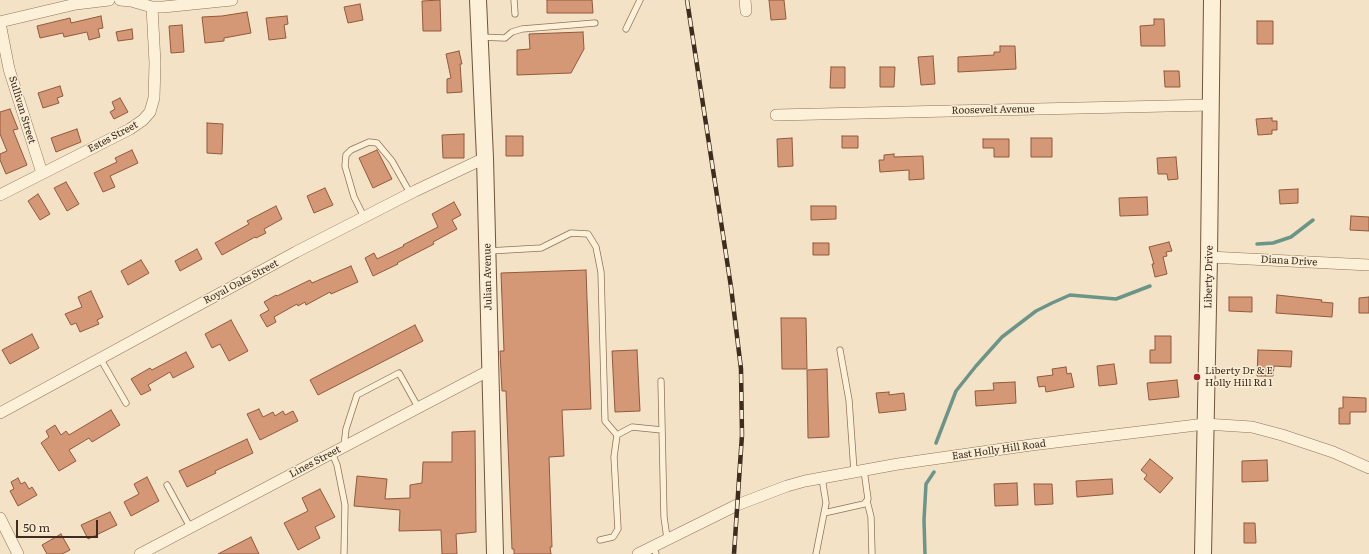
<!DOCTYPE html>
<style>
body{margin:0}
#map{position:relative;width:1369px;height:554px;overflow:hidden;background:#f3e2c5;font-family:Literata,serif}
canvas{display:block}
.scale{position:absolute;left:16px;top:520px;width:82px;height:18px;box-sizing:border-box;border:2px solid #3e2c1e;border-top:0;padding-left:5px;font-size:12px;line-height:14px;white-space:nowrap;color:#3e2c1e;-webkit-text-stroke:3px #f9edd5;paint-order:stroke}
</style>
<div id="map">
<canvas width="1369" height="554"></canvas>
<div class="scale">50 m</div>
</div>
<script>
const g = document.querySelector('canvas').getContext('2d');
g.lineJoin = 'round';
function shape(rows) {
  const path = new Path2D();
  for (const r of rows) {
    path.moveTo(r[0], r[1]);
    for (let i = 2; i < r.length; i += 2) path.lineTo(r[i], r[i + 1]);
  }
  return path;
}
function trace(path, color, width, dash) {
  g.strokeStyle = color;
  g.lineWidth = width;
  g.lineCap = dash ? 'butt' : 'round';
  g.setLineDash(dash || []);
  g.stroke(path);
}
function paint(path, color) {
  g.fillStyle = color;
  g.fill(path, 'evenodd');
}
function write(font, color, halo, rows, align = 'center') {
  g.font = font + ' Literata,serif';
  g.lineWidth = 3;
  g.setLineDash([]);
  g.textBaseline = 'middle';
  g.strokeStyle = halo;
  g.fillStyle = color;
  for (const [text, x, y, turn = 0] of rows) {
    g.save();
    g.translate(x, y);
    g.rotate((+turn || 0) * Math.PI / 180);
    g.textAlign = isNaN(turn) ? turn : align;
    if (halo) g.strokeText(text, 0, 0);
    g.fillText(text, 0, 0);
    g.restore();
  }
}
const stream = shape([
 [1257,244,1273,243,1291,237,1313,220],
 [936,443,956,391,976,366,1002,337,1036,311,1052,303,1070,295,1116,299,1150,286],
 [925,554,924,520,926,484,934,472]
]);
const building = shape([
 [440,0,441,31,423,31,422,1,440,0],
 [547,0,592,0,593,13,547,13,547,0],
 [769,0,784,0,786,19,771,20,769,0],
 [360,4,363,20,348,23,344,7,360,4],
 [247,12,251,33,224,38,224,41,205,43,202,17,222,16,247,12],
 [101,16,103,28,98,29,100,37,89,40,87,32,64,37,63,33,40,38,37,26,70,18,71,23,101,16],
 [287,16,288,24,284,25,286,38,269,40,266,18,287,16],
 [1154,19,1164,19,1165,46,1141,46,1140,26,1154,25,1154,19],
 [1257,21,1273,21,1273,44,1257,44,1257,21],
 [182,25,184,52,171,53,169,26,182,25],
 [132,29,133,39,118,41,116,32,132,29],
 [583,32,584,49,571,73,517,75,517,50,530,49,529,34,583,32],
 [1000,46,1015,46,1016,69,958,72,958,57,994,55,994,52,1000,52,1000,46],
 [459,51,462,64,460,64,462,92,447,93,447,79,451,78,446,54,459,51],
 [933,56,935,84,921,85,918,57,933,56],
 [831,67,845,67,845,88,830,88,831,67],
 [880,67,895,67,894,87,880,87,880,67],
 [1164,71,1179,71,1180,87,1165,87,1164,71],
 [60,86,63,96,57,98,59,103,43,108,38,93,60,86],
 [120,98,128,112,114,119,110,112,115,109,112,102,120,98],
 [10,109,18,129,13,130,27,165,6,174,0,160,0,154,7,151,0,134,0,112,10,109],
 [1272,118,1272,121,1277,121,1277,130,1272,130,1272,134,1258,135,1256,119,1272,118],
 [207,123,223,124,222,154,207,153,207,123],
 [77,129,81,142,56,152,51,138,77,129],
 [464,134,464,158,443,158,442,135,464,134],
 [506,136,523,136,523,156,506,156,506,136],
 [842,136,858,136,858,148,842,148,842,136],
 [792,138,793,166,778,167,777,139,792,138],
 [1031,138,1052,138,1052,157,1031,157,1031,138],
 [983,139,1009,139,1009,157,994,157,994,148,983,148,983,139],
 [132,150,138,163,110,176,115,187,103,192,94,173,117,162,115,158,132,150],
 [377,150,392,179,373,188,359,158,377,150],
 [894,154,894,157,923,156,924,179,909,180,909,170,880,172,879,160,884,160,884,155,894,154],
 [1176,157,1178,179,1168,180,1167,174,1158,174,1157,158,1176,157],
 [66,182,79,204,67,211,54,188,66,182],
 [325,188,333,205,314,213,307,196,325,188],
 [1298,189,1298,203,1280,204,1279,190,1298,189],
 [38,194,50,214,40,220,28,201,38,194],
 [1147,197,1148,215,1120,216,1119,198,1147,197],
 [454,202,461,215,452,220,457,229,433,242,434,244,397,263,398,264,373,276,365,258,374,253,377,259,404,246,403,245,438,227,432,214,454,202],
 [276,206,282,219,264,229,266,233,256,238,255,237,222,255,215,243,249,224,247,221,276,206],
 [811,206,836,206,836,219,811,220,811,206],
 [1351,216,1369,217,1369,231,1350,230,1351,216],
 [1169,242,1172,251,1166,252,1167,256,1163,257,1167,274,1155,277,1152,264,1154,264,1149,247,1169,242],
 [813,243,829,243,829,255,813,255,813,243],
 [197,249,202,259,180,271,175,261,197,249],
 [141,260,149,273,128,285,121,271,141,260],
 [351,266,358,282,331,294,330,292,306,305,305,302,298,306,297,304,274,317,276,322,267,327,260,315,269,310,264,302,276,295,277,296,310,280,312,283,351,266],
 [586,270,591,409,562,410,564,456,549,457,552,547,550,547,551,554,514,554,514,549,512,549,506,391,502,391,500,351,504,351,501,273,586,270],
 [91,291,103,317,97,320,99,324,80,332,76,323,71,325,65,314,82,307,78,297,91,291],
 [1277,295,1322,300,1321,302,1333,303,1332,317,1276,313,1277,295],
 [1229,297,1252,297,1252,312,1229,311,1229,297],
 [1369,297,1369,313,1359,313,1359,298,1369,297],
 [781,318,806,318,807,369,782,369,781,318],
 [231,320,248,351,229,361,220,344,212,348,205,334,231,320],
 [415,325,423,341,318,395,310,380,415,325],
 [32,334,39,348,10,364,2,350,32,334],
 [1155,336,1171,336,1171,363,1150,363,1150,350,1155,350,1155,336],
 [637,350,640,411,615,412,612,351,637,350],
 [1258,350,1292,351,1291,367,1274,366,1273,376,1257,376,1258,350],
 [186,352,194,367,173,378,170,372,148,385,151,390,141,395,131,379,150,368,152,370,186,352],
 [1114,364,1117,384,1099,386,1097,366,1114,364],
 [1066,367,1067,374,1071,373,1074,387,1046,392,1045,386,1039,387,1037,377,1053,375,1052,369,1066,367],
 [827,369,829,437,808,438,807,370,827,369],
 [1177,380,1179,397,1149,400,1147,383,1177,380],
 [1015,382,1016,403,976,406,975,391,994,390,993,383,1015,382],
 [889,392,889,395,904,393,906,410,879,413,876,393,889,392],
 [1343,397,1366,398,1366,412,1350,412,1350,424,1339,424,1339,408,1343,408,1343,397],
 [259,409,263,417,273,412,275,416,283,411,285,415,293,411,298,421,260,440,247,414,259,409],
 [111,410,120,425,92,442,89,438,69,450,76,461,59,471,41,443,49,437,46,431,55,425,61,435,66,431,69,435,111,410],
 [475,431,476,532,456,534,457,554,442,554,441,530,399,531,400,510,354,506,357,476,387,479,385,499,410,498,410,485,422,483,423,462,452,462,452,432,475,431],
 [247,439,253,453,215,471,216,473,187,487,179,471,247,439],
 [1150,459,1173,478,1160,493,1144,479,1147,475,1141,470,1150,459],
 [1267,460,1268,481,1242,482,1242,461,1267,460],
 [147,477,159,501,131,516,124,502,139,494,134,484,147,477],
 [18,478,21,484,25,482,29,489,32,487,37,495,18,506,10,491,14,489,11,482,18,478],
 [1112,479,1113,494,1077,497,1076,481,1112,479],
 [1017,483,1018,505,995,506,994,484,1017,483],
 [1034,484,1052,484,1053,504,1035,505,1034,484],
 [320,489,335,517,315,527,320,538,298,550,284,523,308,511,302,498,320,489],
 [110,512,117,525,88,539,81,525,110,512],
 [1244,523,1255,523,1256,543,1244,543,1244,523],
 [61,534,70,550,62,554,47,554,42,545,61,534],
 [251,537,259,554,218,554,251,537]
]);
const lane = shape([
 [514,0,515,14],
 [626,29,640,0],
 [480,37,505,38,512,32,522,29,595,23],
 [364,217,354,197,345,166,346,155,351,150,369,142,377,143,392,161,410,193],
 [489,251,541,248,571,233,588,234,596,247,601,272,605,421,617,435],
 [840,350,849,400,854,471],
 [100,358,126,403],
 [661,381,664,517,667,538],
 [344,446,346,429,357,395,399,373,418,407],
 [332,453,337,465,345,505,344,554],
 [167,485,190,527],
 [867,501,871,517,872,554],
 [824,513,864,504,868,499,864,470],
 [600,540,613,537,618,529,614,457,617,435,632,427,662,430],
 [653,546,656,554],
 [816,554,826,503,822,478]
]);
const street = shape([
 [120,0,131,1,152,7,163,7,232,0],
 [745,0,746,11],
 [0,22,76,4,109,0],
 [0,23,9,69,42,173],
 [776,115,1211,105],
 [0,195,130,129,143,120,150,112,154,98,155,63,152,7],
 [1209,257,1369,265],
 [0,413,296,252,415,191,485,158],
 [0,518,18,554],
 [140,554,490,370],
 [638,554,737,505,787,486,805,481,898,464,1031,445,1205,424,1252,427,1282,435,1333,452,1369,468]
]);
const secondary = shape([
 [478,0,485,158,495,554],
 [1203,554,1209,257,1212,0]
]);
const rail = shape([
 [687,0,731,287,741,369,742,435,734,554]
]);
const markers = [
 [1197,377,4,"#a5222a"]
];
const streetNames = [
 ["Sullivan Street",22,110,73],
 ["Roosevelt Avenue",993,110,-1],
 ["Estes Street",113,137,-28],
 ["Diana Drive",1289,261,3],
 ["Julian Avenue",488,277,-91],
 ["Liberty Drive",1209,277,-89],
 ["Royal Oaks Street",241,282,-28],
 ["East Holly Hill Road",999,450,-8],
 ["Lines Street",315,462,-28]
];
const poiNames = [
 ["Liberty Dr & E",1205,371],
 ["Holly Hill Rd 1",1205,383]
];
trace(stream, '#6c9589', 3.5);
paint(building, '#d49877');
trace(building, '#91593c', 1);
trace(lane, '#907358', 7);
trace(street, '#907358', 12);
trace(secondary, '#72543b', 18);
trace(lane, '#fcf0d9', 5.5);
trace(street, '#fcf0d9', 11);
trace(secondary, '#fcf0d9', 16);
trace(rail, '#3e2c1e', 4.5);
trace(rail, '#f9edd5', 3, [9]);
for (const [x, y, r, color] of markers) {
  const dot = new Path2D();
  dot.arc(x, y, r, 0, 2 * Math.PI);
  g.fillStyle = color;
  g.fill(dot);
  trace(dot, '#f9edd5', 1.5);
}
write('10px', '#3e2c1e', '#f9edd5', streetNames);
write('10px', '#3e2c1e', '#f9edd5', poiNames, 'left');
</script>
